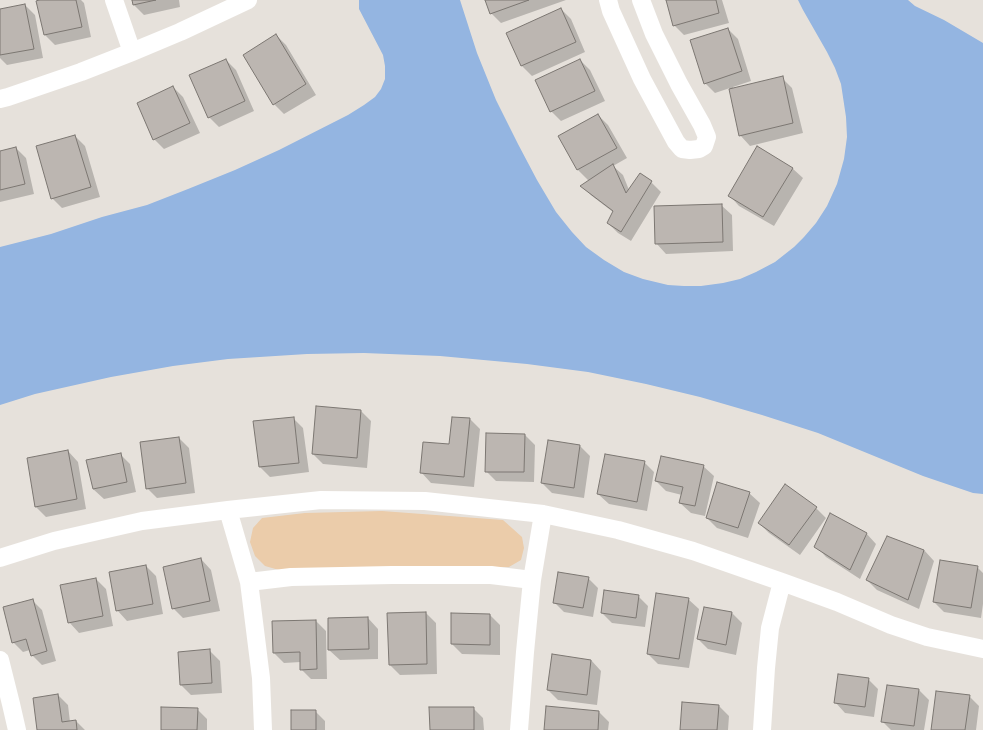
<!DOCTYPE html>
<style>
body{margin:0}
canvas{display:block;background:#e6e1db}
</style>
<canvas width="983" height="730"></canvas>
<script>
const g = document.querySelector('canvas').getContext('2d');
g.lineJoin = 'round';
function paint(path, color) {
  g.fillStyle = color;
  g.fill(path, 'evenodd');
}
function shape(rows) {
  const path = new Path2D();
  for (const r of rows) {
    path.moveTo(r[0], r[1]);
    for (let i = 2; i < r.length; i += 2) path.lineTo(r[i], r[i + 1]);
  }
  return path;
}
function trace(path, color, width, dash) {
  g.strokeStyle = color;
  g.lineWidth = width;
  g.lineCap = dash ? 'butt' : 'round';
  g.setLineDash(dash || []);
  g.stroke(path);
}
const green = shape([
 [382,511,503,520,522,537,524,548,521,560,509,567,279,570,265,566,255,556,250,542,253,528,262,518,305,513]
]);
const water = shape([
 [359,0,460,0,477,53,496,100,518,144,537,180,556,212,572,232,586,247,604,260,624,272,643,279,668,285,684,286,701,286,723,283,740,279,756,272,775,262,794,247,804,237,816,223,827,206,837,184,844,159,847,137,846,117,841,84,835,68,827,52,803,10,798,0,908,0,915,6,944,20,983,43,983,494,973,493,923,476,818,433,762,415,700,397,646,384,588,372,527,364,440,356,364,353,307,354,228,359,173,366,111,377,35,394,0,405,0,247,51,234,102,217,147,205,188,189,235,170,279,150,348,115,364,105,375,97,381,89,385,79,385,66,383,55,359,9]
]);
const shadow = shape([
 [44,0,81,0,84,3,91,37,55,45,45,35],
 [133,0,179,0,180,7,144,15,134,5],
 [486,0,566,0,501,23,491,13],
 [667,0,722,0,729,23,684,35,674,25],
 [25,5,35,15,43,58,7,65,0,58,0,10],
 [561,9,571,19,585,52,532,76,522,66,507,33],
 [728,29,738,39,751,81,733,87,733,89,782,78,792,88,803,133,750,146,740,135,730,88,715,93,705,83],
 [276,35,286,45,316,95,284,114,274,104],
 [226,60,236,70,254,111,219,127,209,117],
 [580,60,590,70,605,101,561,121,551,111],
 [173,87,183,97,200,133,164,149,154,139],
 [598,115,608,125,627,158,613,166,623,175,629,190,651,182,661,192,631,241,618,233,608,223,613,212,592,196,582,186,589,181,578,170,559,136],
 [75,136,85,146,100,197,62,208,52,198],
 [16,148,26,158,34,194,0,202,0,152],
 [792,168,803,178,774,226,739,206,729,195],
 [721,205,732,215,733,251,666,254,656,243],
 [361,411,371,421,367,468,323,464,313,454],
 [293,418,303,428,309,472,270,477,260,467,254,422],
 [470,419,480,429,474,487,431,483,421,472,450,445],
 [487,434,525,435,535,445,534,482,496,481,486,471],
 [179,438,189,448,195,493,157,498,147,488,141,443],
 [580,446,590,456,584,498,552,493,542,483],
 [68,451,78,462,86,509,46,517,36,507],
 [120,454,130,464,136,492,104,499,93,489],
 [644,462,654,472,647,511,609,504,598,494],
 [703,466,714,476,705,516,691,513,680,503,682,495,666,491,656,481],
 [749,493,760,503,748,538,717,528,707,518],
 [816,508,826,518,800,555,769,533,759,523],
 [866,533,876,544,860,579,826,557,816,546],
 [924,550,934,561,919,609,877,590,867,580],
 [201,559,211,570,220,611,183,618,173,608],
 [146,566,156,576,163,614,127,621,117,610],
 [977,567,983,573,983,604,981,618,944,612,934,602],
 [588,578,598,588,593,617,564,612,554,602],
 [96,579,106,589,113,626,79,633,69,622],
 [638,596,648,606,645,627,612,623,602,613],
 [688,599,699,609,689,668,658,664,648,654],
 [32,600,42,610,56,661,42,665,32,655,30,650,23,652,13,642],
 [704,608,732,613,742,623,736,655,708,649,698,639],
 [426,613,436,623,437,674,400,675,390,665],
 [490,615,500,625,500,655,462,654,452,644],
 [368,618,378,629,378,659,340,660,329,650],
 [316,621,326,631,327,679,311,679,301,669,301,662,284,663,274,653],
 [210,651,220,661,222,693,191,695,181,685],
 [552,655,591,660,601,671,597,705,558,700,548,690],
 [868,679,878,689,874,717,845,713,835,702],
 [919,690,929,700,924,730,891,730,882,721],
 [58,695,68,705,70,722,76,721,85,730,38,730],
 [969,696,979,706,976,730,932,730],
 [719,706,729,716,728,730,681,730],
 [473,708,483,718,484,730,431,730],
 [197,709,207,719,207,730,162,730],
 [315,711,325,721,325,730,292,730],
 [599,712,609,722,608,730,545,730]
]);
const building = shape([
 [39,0,76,0,82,27,44,35,36,1,39,0],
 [132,0,156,0,133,5,132,0],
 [485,0,529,0,490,14,485,0],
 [666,0,716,0,719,13,673,26,666,0],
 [25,4,34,49,0,55,0,9,25,4],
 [561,8,576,42,521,66,506,33,561,8],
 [728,28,742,71,704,84,690,40,728,28],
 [276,34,306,84,273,105,243,55,276,34],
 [226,59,245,101,208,118,189,75,226,59],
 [580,59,595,91,550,112,535,80,580,59],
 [783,76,793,123,739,136,729,89,783,76],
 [173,86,190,123,153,140,137,103,173,86],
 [598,114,617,148,577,170,558,136,598,114],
 [75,135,91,187,51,199,36,146,75,135],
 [757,146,793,168,763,217,728,196,757,146],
 [16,147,25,184,0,190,0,151,16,147],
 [613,164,626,193,640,173,652,181,621,232,607,223,613,211,580,186,613,164],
 [722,204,723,242,655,244,654,206,722,204],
 [316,406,361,410,357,458,312,454,316,406],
 [294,417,299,463,259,467,253,421,294,417],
 [452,417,470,418,464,477,420,473,423,442,449,444,452,417],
 [486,433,525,434,524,472,485,472,486,433],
 [179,437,186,483,146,489,140,442,179,437],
 [548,440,580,445,574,488,541,483,548,440],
 [68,450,77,499,35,507,27,458,68,450],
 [121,453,127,482,93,489,86,460,121,453],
 [605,454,645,461,637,502,597,494,605,454],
 [661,456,704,465,695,506,679,503,683,487,655,481,661,456],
 [717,482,750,492,738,528,706,518,717,482],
 [785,484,817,507,789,545,758,523,785,484],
 [830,513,867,533,850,570,814,547,830,513],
 [887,536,924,550,908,600,866,580,887,536],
 [201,558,210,601,172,609,163,567,201,558],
 [940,560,978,566,971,608,933,602,940,560],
 [146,565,153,604,116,611,109,572,146,565],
 [558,572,589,577,583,608,553,603,558,572],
 [96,578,103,616,68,623,60,585,96,578],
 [604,590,639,595,636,618,601,613,604,590],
 [656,593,689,598,679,659,647,654,656,593],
 [33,599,47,651,31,656,26,639,12,643,3,607,33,599],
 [704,607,732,612,726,645,697,639,704,607],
 [426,612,427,664,389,665,387,613,426,612],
 [451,613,490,614,490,645,451,644,451,613],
 [368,617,369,649,328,650,328,618,368,617],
 [316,620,317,669,300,670,300,652,273,653,272,621,316,620],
 [210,649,212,683,180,685,178,652,210,649],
 [552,654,591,660,587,695,547,690,552,654],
 [838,674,869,678,865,707,834,703,838,674],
 [887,685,919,689,914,726,881,722,887,685],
 [936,691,970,695,965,730,931,730,936,691],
 [58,694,62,722,76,720,77,730,37,730,33,698,58,694],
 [682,702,719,705,717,730,680,730,682,702],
 [546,706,599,711,598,730,544,730,546,706],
 [161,707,198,708,197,730,161,730,161,707],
 [429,707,474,707,474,730,430,730,429,707],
 [291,710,316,710,316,730,291,730,291,710]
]);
const street = shape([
 [114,0,132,52],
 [608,0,611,11,642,79,676,142,682,149,690,150,699,149,704,146,707,137,702,125,679,84,654,34,641,0],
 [0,99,8,97,81,72,132,52,180,32,248,0],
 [228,510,249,582,261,678,263,730],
 [0,558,54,541,142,521,228,510,321,500,425,501,543,514,618,530,693,551,782,582,837,602,891,625,927,637,983,649],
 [249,582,291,577,392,575,491,575,532,580],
 [0,660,11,704,17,730],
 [519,730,525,652,532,580,543,514],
 [762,730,766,668,770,628,782,582]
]);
paint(green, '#ebccaa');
paint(water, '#94b5e1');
paint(shadow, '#0003');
paint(building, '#bcb6b1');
trace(building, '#7c7772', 1);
trace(street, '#fff', 18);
</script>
